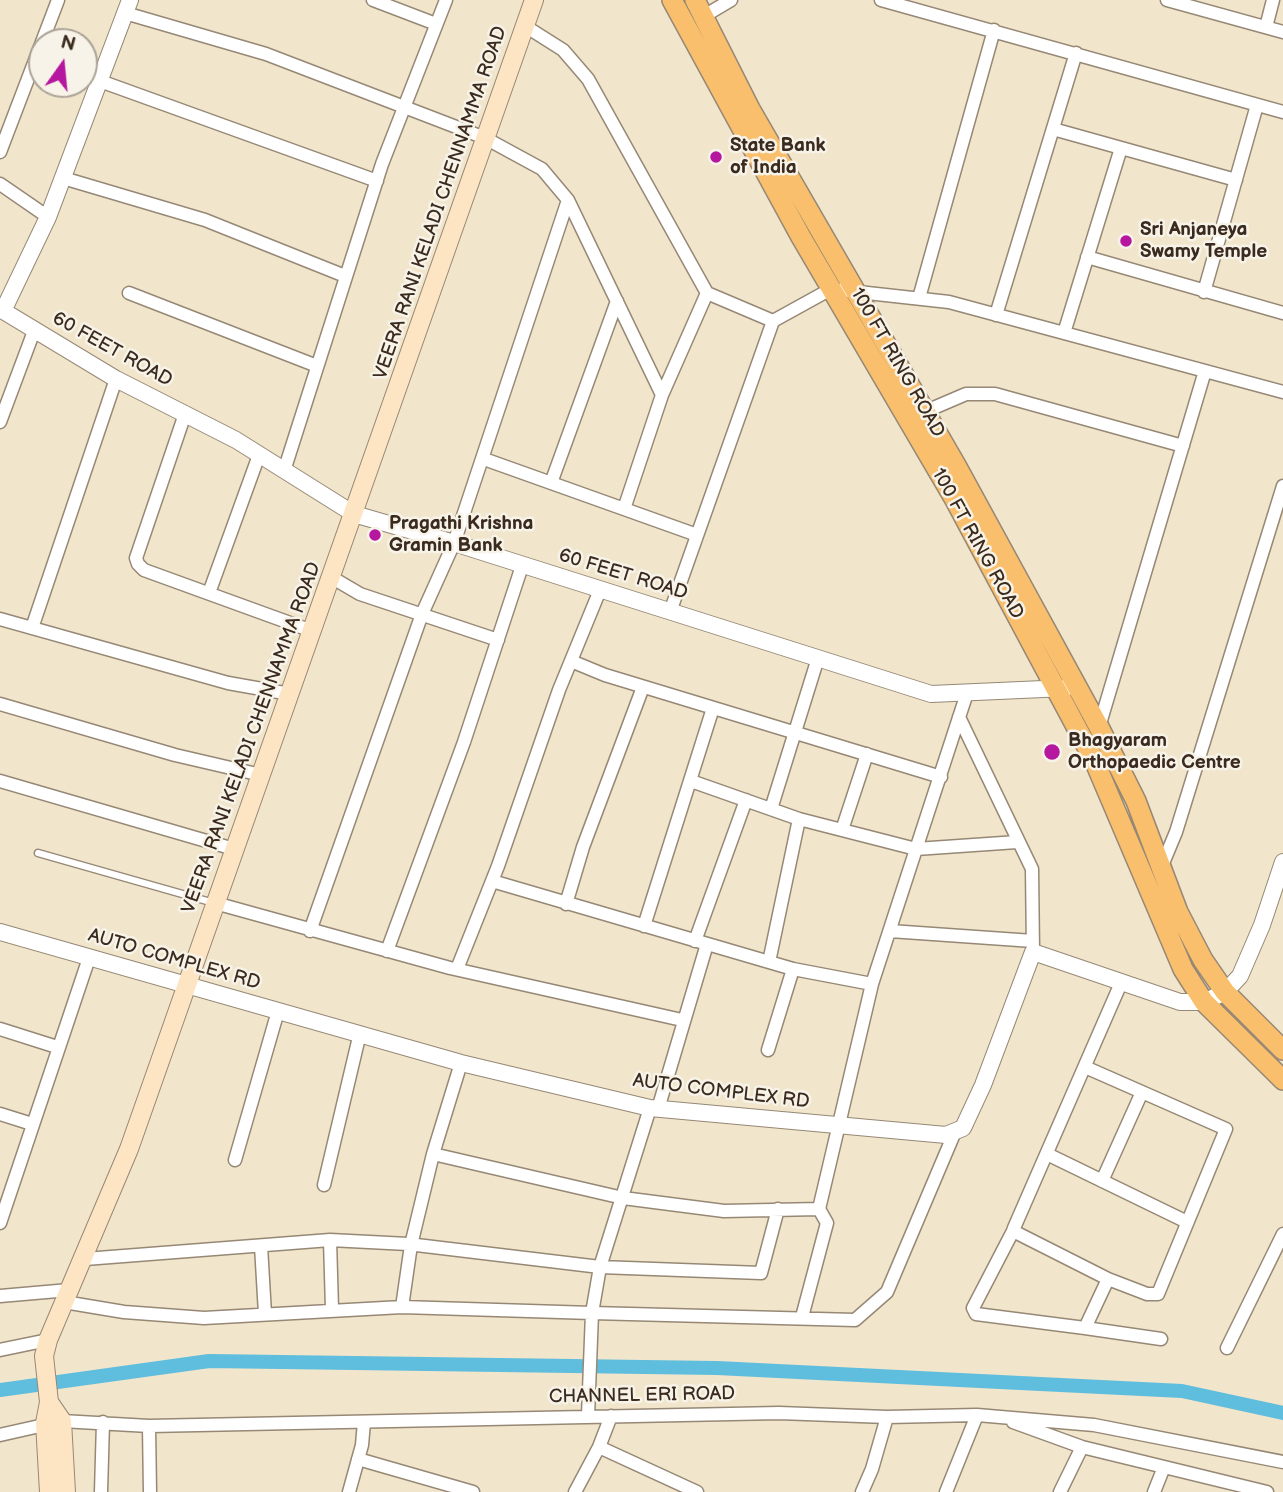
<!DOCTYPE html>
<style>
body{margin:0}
#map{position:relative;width:1283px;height:1492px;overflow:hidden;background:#f1e5cc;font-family:"Balsamiq Sans",sans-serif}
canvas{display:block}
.north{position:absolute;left:28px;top:28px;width:70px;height:70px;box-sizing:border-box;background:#f7f3e8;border:2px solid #aca397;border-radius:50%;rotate:15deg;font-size:19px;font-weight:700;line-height:28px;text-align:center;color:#3b2a1e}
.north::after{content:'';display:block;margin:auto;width:24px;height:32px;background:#b5179e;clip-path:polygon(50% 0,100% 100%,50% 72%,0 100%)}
</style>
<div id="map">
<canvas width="1283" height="1492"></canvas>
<div class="north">N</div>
</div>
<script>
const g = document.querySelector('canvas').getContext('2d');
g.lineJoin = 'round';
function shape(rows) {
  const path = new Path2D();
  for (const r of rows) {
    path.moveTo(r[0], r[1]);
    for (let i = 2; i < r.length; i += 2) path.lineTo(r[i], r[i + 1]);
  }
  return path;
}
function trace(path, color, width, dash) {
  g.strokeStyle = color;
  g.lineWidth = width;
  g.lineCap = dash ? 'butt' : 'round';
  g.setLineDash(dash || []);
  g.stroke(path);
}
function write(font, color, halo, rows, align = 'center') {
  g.font = font + ' "Balsamiq Sans",sans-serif';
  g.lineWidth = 5;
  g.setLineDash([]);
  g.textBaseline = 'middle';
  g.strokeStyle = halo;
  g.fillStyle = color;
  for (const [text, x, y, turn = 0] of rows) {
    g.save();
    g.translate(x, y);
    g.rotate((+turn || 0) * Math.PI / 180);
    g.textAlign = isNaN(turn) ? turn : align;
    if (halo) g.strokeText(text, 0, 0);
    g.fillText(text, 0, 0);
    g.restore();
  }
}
const canal = shape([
 [0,1390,209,1361,717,1368,1182,1391,1283,1413]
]);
const service = shape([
 [38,853,214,903]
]);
const minor = shape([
 [373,0,436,24],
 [881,0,1283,112],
 [1167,0,1283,32],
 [125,13,266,54,485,138,542,169,568,200,662,395],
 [704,16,731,0],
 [525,26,563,50,588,79,707,293,773,321],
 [1266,27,1273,0],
 [100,81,377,181],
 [1053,129,1236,180],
 [0,152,58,0],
 [63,178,205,220,345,276],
 [0,184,48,217],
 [1087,257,1283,313],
 [1204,292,1257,105],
 [129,293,317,366],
 [919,298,994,30],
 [996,315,1076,53],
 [1064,333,1121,148],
 [924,412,966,394,995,394,1183,446],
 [185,414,136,558,138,564,144,570,312,631],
 [0,422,34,331],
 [484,459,697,535],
 [284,471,382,164,446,0],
 [551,483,617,301],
 [624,509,662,395,707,293],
 [331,577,360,594,498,640],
 [209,593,259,455],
 [670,612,773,321,831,289,949,302,1283,392],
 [0,619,228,683,290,694],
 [32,628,116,379],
 [571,661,605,675,941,777],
 [0,704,175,755,261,775],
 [959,717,1032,869,1033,952],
 [1099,727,1205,371],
 [0,781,234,849],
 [691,781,799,819,916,849,1017,842],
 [771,809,818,658],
 [842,830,867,754],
 [1161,868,1176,832,1283,486],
 [492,881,793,969,872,984],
 [215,903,450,968,682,1020],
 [566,904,583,847,643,687],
 [644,926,713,708],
 [310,931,422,614,454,543,568,200],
 [890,931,1033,941],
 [695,941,746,800],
 [387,951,464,742,522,566],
 [769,962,799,819],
 [457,969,498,866,559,690,600,590],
 [0,1029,57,1047],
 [768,1050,793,969],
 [1085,1067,1226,1129,1158,1294,1147,1294,1108,1279],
 [650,1108,600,1267,592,1313,855,1320,887,1292,954,1134],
 [658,1109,707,944],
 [0,1114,32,1124],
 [433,1154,623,1198,724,1211,819,1209,827,1223,802,1317],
 [1047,1154,1187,1222],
 [235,1160,278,1011],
 [1102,1181,1142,1092],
 [324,1185,360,1033],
 [819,1209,872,984,967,693],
 [0,1223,89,958],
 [1013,1231,1108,1279,1085,1328,976,1314,973,1308,1013,1231,1014,1228,1121,983],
 [330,1240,332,1309],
 [261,1246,265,1314],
 [85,1259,330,1240,408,1244,600,1267,761,1273,778,1209],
 [0,1296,69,1290],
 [64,1302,124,1312,204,1318,402,1307,592,1313,588,1416],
 [402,1307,411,1245,433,1154,461,1063],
 [1085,1328,1161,1339],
 [1227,1348,1283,1234],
 [0,1350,48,1340],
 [1013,1422,1082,1447],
 [149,1426,150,1492],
 [0,1435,62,1421,149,1426,779,1413,887,1417,977,1415,1094,1425,1283,1462],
 [599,1447,697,1492],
 [358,1459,473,1492],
 [101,1492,103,1422],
 [349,1492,362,1445,364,1422],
 [575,1492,599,1447,611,1416],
 [862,1492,872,1469,887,1417],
 [946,1492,977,1415],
 [1060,1492,1082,1447,1267,1492],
 [1154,1492,1164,1467]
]);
const tertiary = shape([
 [0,309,116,379,236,440,354,514,454,543,931,694,1066,688],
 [3,311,48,217,130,0],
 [0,932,461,1063,650,1108,946,1135,963,1128,983,1085,1033,952,1180,1002,1204,1002,1225,992,1240,976,1262,925,1283,862]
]);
const secondary = shape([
 [49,1402,62,1421,66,1492],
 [49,1492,45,1423,49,1402,44,1356,48,1340,129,1149,534,0]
]);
const primary = shape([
 [672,0,801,237,955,500,1094,760,1183,969,1204,1002,1283,1080],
 [695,0,750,109,957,467,1099,727,1136,801,1178,912,1203,960,1225,992,1283,1050]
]);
const markers = [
 [716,157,7,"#b5179e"],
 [1126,241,7,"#b5179e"],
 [375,535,7,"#b5179e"],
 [1052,752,9,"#b5179e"]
];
const poiNames = [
 ["State Bank",730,146],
 ["of India",730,168],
 ["Sri Anjaneya",1140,230],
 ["Swamy Temple",1140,252],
 ["Pragathi Krishna",389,524],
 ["Gramin Bank",389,546],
 ["Bhagyaram",1068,741],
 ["Orthopaedic Centre",1068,763]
];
const streetNames = [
 ["VEERA RANI KELADI CHENNAMMA ROAD",441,203,-71],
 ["60 FEET ROAD",112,350,29],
 ["100 FT RING ROAD",897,363,60],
 ["100 FT RING ROAD",977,544,61],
 ["60 FEET ROAD",623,575,17],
 ["VEERA RANI KELADI CHENNAMMA ROAD",252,738,-70],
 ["AUTO COMPLEX RD",174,960,16],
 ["AUTO COMPLEX RD",721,1092,7],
 ["CHANNEL ERI ROAD",642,1396,-1]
];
trace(canal, '#5fbddd', 14);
trace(service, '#968875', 9);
trace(minor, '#968875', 15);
trace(tertiary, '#968875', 18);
trace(secondary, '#968875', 20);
trace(primary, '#968875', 22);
trace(service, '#fff', 6);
trace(minor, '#fff', 12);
trace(tertiary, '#fff', 16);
trace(secondary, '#fde5c4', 18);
trace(primary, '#f9bf6c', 19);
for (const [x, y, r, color] of markers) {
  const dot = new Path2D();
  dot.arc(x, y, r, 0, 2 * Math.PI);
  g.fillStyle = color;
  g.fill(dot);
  trace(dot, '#f7f3e8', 2.5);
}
write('bold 19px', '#3b2a1e', '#f7f3e8', poiNames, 'left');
write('19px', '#3b2a1e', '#f7f3e8', streetNames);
</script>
